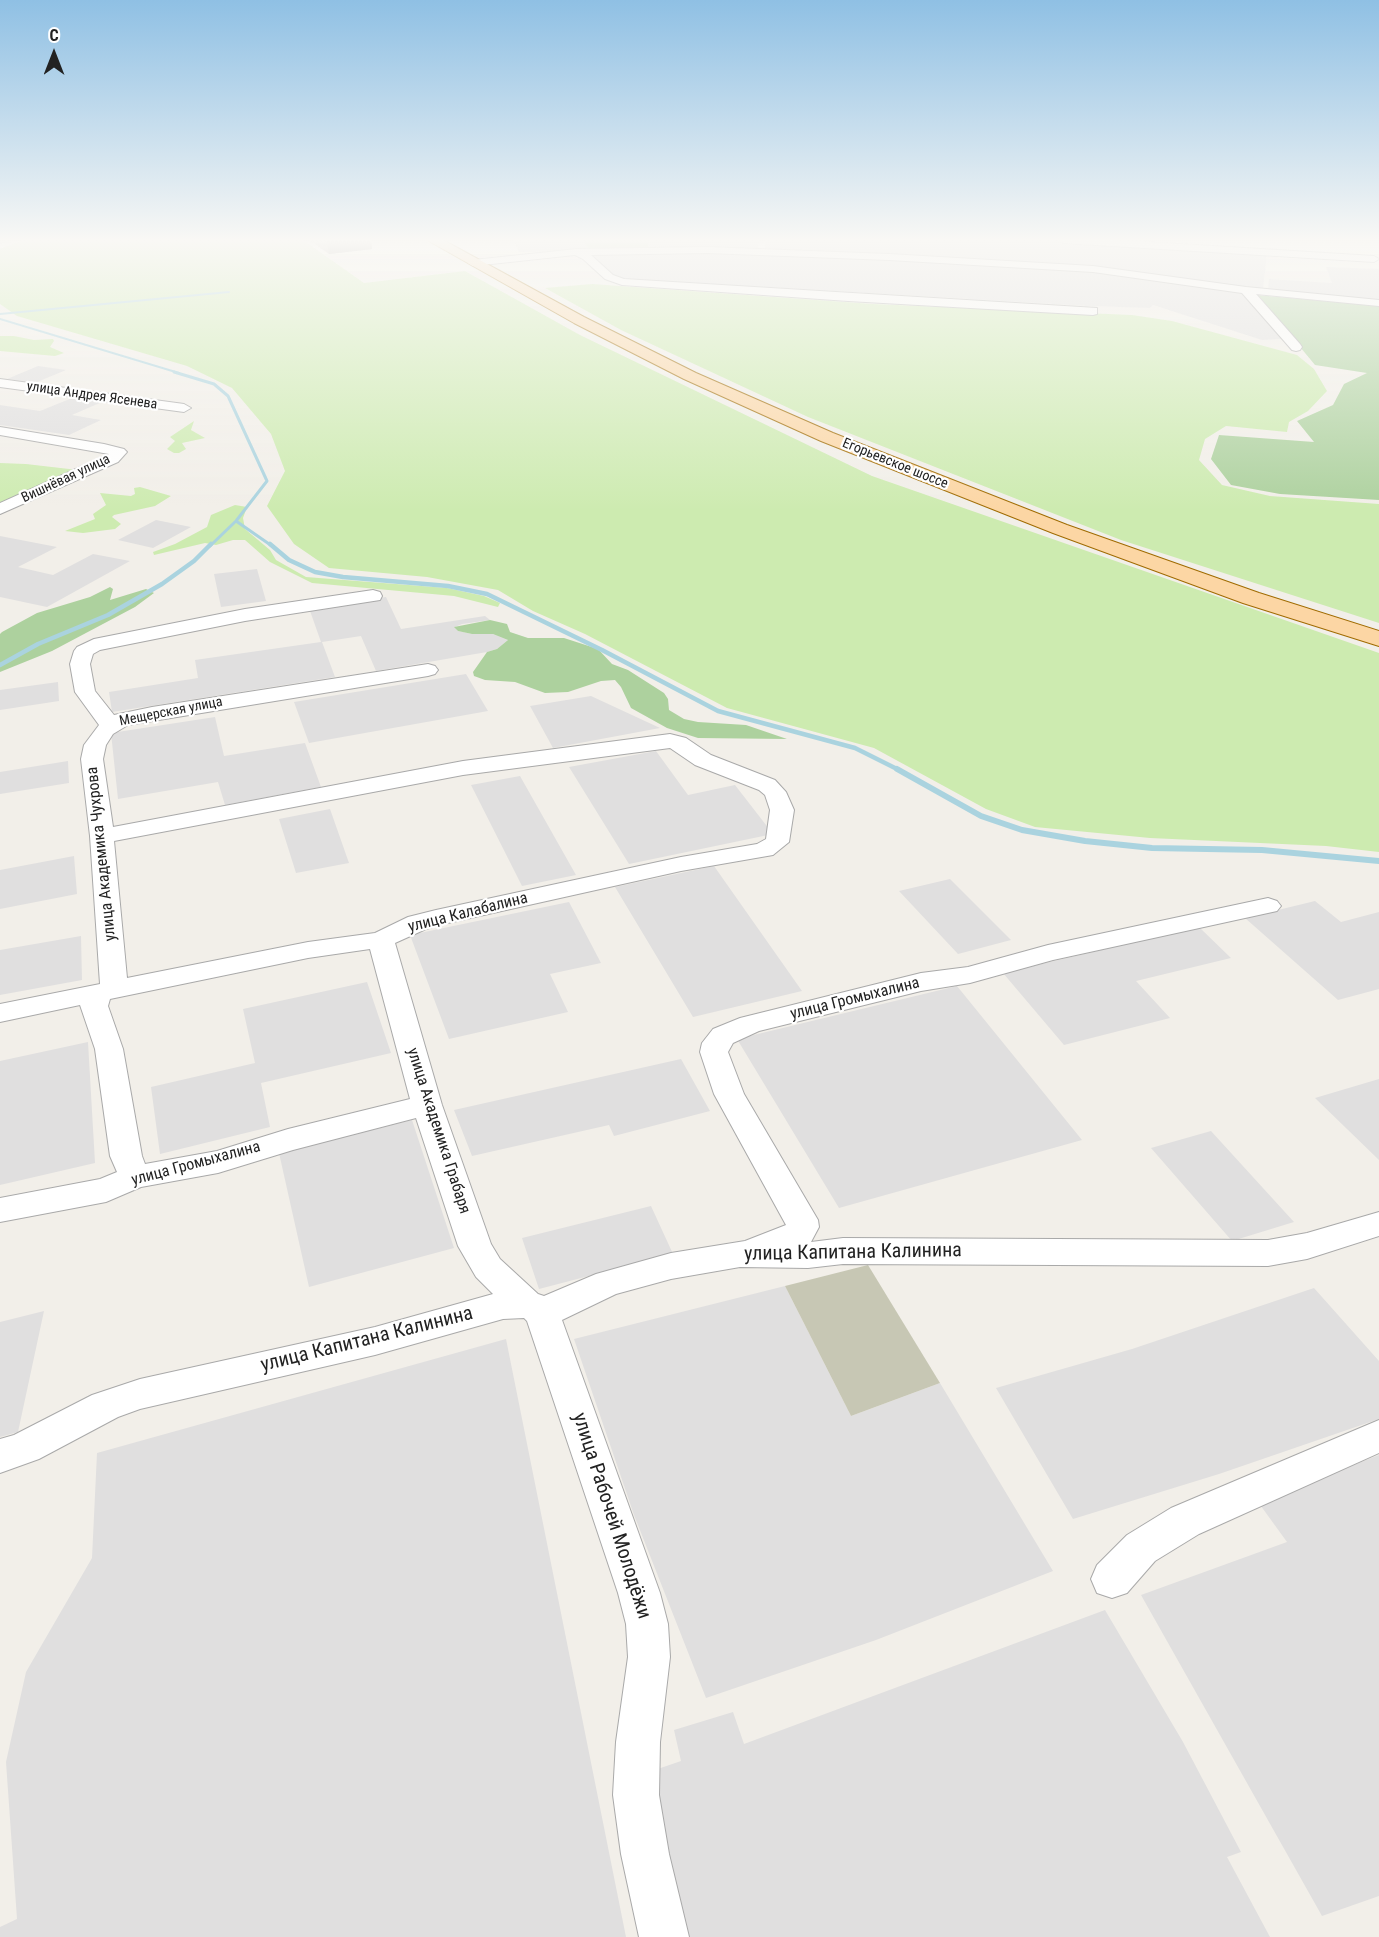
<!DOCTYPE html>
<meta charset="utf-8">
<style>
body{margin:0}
#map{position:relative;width:1379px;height:1937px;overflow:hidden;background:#f2efe9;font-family:"Roboto Condensed",sans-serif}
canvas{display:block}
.north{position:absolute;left:24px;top:24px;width:60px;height:60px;-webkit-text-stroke:4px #fff;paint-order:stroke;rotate:0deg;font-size:16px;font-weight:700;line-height:24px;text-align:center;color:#222}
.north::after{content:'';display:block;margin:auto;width:21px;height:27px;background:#222;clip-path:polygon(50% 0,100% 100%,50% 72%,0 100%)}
</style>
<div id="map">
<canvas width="1379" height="1937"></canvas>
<div class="north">С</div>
</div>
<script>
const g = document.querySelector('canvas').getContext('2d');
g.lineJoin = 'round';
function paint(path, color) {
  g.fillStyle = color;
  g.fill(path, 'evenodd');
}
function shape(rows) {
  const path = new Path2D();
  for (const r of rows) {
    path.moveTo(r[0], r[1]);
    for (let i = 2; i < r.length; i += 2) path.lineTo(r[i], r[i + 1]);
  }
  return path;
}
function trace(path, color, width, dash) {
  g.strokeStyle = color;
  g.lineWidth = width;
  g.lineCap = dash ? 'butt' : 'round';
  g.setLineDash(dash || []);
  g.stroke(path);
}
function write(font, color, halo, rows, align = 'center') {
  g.font = font + ' "Roboto Condensed",sans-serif';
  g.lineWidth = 4.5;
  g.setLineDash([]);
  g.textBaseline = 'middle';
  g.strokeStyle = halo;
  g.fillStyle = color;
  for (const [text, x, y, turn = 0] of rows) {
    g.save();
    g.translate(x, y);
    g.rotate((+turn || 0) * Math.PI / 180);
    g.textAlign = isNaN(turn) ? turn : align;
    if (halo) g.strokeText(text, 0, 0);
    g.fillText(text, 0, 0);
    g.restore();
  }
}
const residential = shape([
 [514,240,759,240,757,250,519,252],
 [765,240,1061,240,1267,254,1263,289,1101,269,765,250],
 [595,252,760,253,1088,269,1239,289,1284,339,1262,340,1153,305,1150,308,1087,306,614,278,584,253],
 [1326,267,1379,269,1379,301,1268,290,1269,279,1332,283],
 [38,366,66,370,35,383,7,379],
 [72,398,102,402,72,415,101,420,69,435,0,425,0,405,40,411],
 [156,520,191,527,153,548,118,540],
 [0,536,57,547,18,567,53,575,93,554,130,561,47,607,0,597],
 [257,569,266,601,221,607,214,574],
 [386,597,401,629,485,616,490,620,462,624,455,627,458,631,472,634,493,634,508,640,497,649,487,652,376,671,361,636,322,642,335,677,112,712,109,692,198,678,195,660,321,642,309,608],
 [466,674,488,711,309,743,294,702],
 [58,682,59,701,0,710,0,690],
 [591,696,660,728,553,748,530,706],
 [215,717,224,756,305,743,321,787,225,805,218,782,118,799,111,733],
 [656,751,688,795,735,785,773,834,629,864,569,767],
 [68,761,69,783,0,794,0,772],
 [520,776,576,875,522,886,471,785],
 [330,809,349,863,296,873,279,819],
 [74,856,77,894,0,909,0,870],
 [714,866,802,991,693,1017,615,887],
 [950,879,1011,940,958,954,899,891],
 [1315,901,1341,922,1379,912,1379,989,1338,1000,1245,918],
 [569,902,601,963,550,974,568,1012,449,1039,410,935],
 [1199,927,1231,958,1136,981,1170,1018,1064,1045,1003,973],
 [81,936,82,980,0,995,0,950],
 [367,982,391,1053,261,1083,270,1127,160,1154,151,1087,255,1063,243,1009],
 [957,986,1082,1140,839,1208,737,1039],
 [88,1042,95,1163,0,1185,0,1061],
 [681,1059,710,1111,614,1136,609,1125,472,1156,454,1110],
 [1379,1079,1379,1160,1315,1098],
 [412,1120,454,1248,309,1287,279,1153],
 [1211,1131,1294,1222,1232,1241,1151,1148],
 [651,1206,673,1254,539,1289,522,1238],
 [785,1286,851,1416,940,1383,1053,1571,876,1640,706,1698,634,1515,574,1339],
 [1314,1288,1379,1361,1379,1419,1219,1474,1073,1519,996,1388,1132,1349],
 [44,1311,18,1432,0,1437,0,1322],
 [506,1339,626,1937,0,1937,0,1927,17,1919,6,1762,26,1672,92,1558,97,1453],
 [1379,1455,1379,1896,1322,1916,1141,1595,1287,1542,1258,1502],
 [1105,1610,1183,1742,1241,1852,1227,1857,1270,1937,681,1937,649,1772,681,1761,674,1730,733,1712,744,1744]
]);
const construction = shape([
 [868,1265,940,1383,851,1416,785,1286]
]);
const grass = shape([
 [22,240,303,240,364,283,465,271,580,335,872,476,1379,653,1379,852,1326,846,1150,838,1035,827,986,809,874,748,727,708,585,634,533,611,498,590,427,577,329,568,294,544,267,506,285,471,271,434,232,388,187,366,17,316,0,304,0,249],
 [592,284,873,304,1132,315,1172,321,1297,355,1314,369,1327,391,1308,411,1289,422,1287,432,1226,426,1205,439,1199,460,1222,485,1270,496,1379,504,1379,623,1121,540,808,417,621,330,545,288],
 [0,336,14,336,34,340,53,339,54,341,50,347,64,353,55,356,0,351],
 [194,421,191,430,205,438,182,443,186,449,179,453,174,453,167,449,175,441,170,437],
 [0,463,26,464,78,470,0,507],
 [140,487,171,496,155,506,114,515,112,517,121,524,115,529,83,533,65,531,95,519,93,514,106,505,100,493,131,496,135,494,134,488],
 [235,505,247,507,243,518,245,529,270,550,276,560,306,577,447,588,484,596,500,603,498,607,454,596,312,583,270,562,245,540,233,540,216,545,205,543,154,555,153,552,175,544,207,527,211,515]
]);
const forest = shape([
 [583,240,648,240,648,247,589,249],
 [1257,295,1379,306,1379,500,1280,494,1231,485,1211,459,1219,435,1314,442,1297,421,1333,405,1344,384,1367,373,1315,365],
 [110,587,113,589,110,600,146,589,154,593,135,607,52,651,0,672,0,634,2,632,37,613,90,597],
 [490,620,507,624,510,632,528,638,564,638,598,649,612,664,628,670,664,693,668,699,669,710,684,719,698,722,746,725,787,739,698,738,667,728,631,708,621,687,615,680,601,681,568,692,545,693,515,682,485,680,474,676,473,672,487,652,497,649,508,640,493,634,472,634,458,631,454,627]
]);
const streamFar3 = shape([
 [0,243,8,240],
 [0,314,229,292],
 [0,319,179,373]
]);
const streamFar2 = shape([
 [174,372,214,384,228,396,267,481,236,521,210,546],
 [236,521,272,546]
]);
const streamFar1 = shape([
 [270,544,289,560,315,572,343,577,448,586,487,594,602,650,718,711,855,748,899,770],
 [0,665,38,644,108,615,162,584,194,561,211,544]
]);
const stream = shape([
 [897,769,981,816,1022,830,1085,841,1152,848,1262,850,1379,861]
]);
const minor = shape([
 [1058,240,1116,240,1374,256,1379,259,1374,262,1063,243,1058,240],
 [707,247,889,254,1093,266,1246,287,1379,300,1379,306,1256,294,1300,344,1302,347,1300,350,1296,351,1292,350,1242,293,1093,272,889,260,707,253,591,255,613,275,624,279,1097,308,1097,314,1093,315,848,301,622,285,605,279,583,259,575,255,473,266,468,263,473,260,577,249,707,247],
 [0,379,184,404,191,408,184,412,0,387,0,379],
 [0,427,104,444,124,449,127,452,118,462,0,514,0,503,109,454,0,435,0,427],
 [373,590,380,592,382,596,380,600,245,621,100,650,93,654,90,664,95,691,114,715,152,707,428,664,435,666,438,670,435,674,428,676,128,725,113,734,106,745,103,759,113,827,463,761,670,734,686,738,711,755,775,780,786,792,794,810,789,842,773,855,681,871,439,925,426,929,395,943,442,1105,491,1244,500,1259,538,1294,544,1296,596,1274,671,1253,745,1241,786,1225,714,1094,700,1052,702,1043,713,1029,740,1018,921,973,968,967,1048,945,1268,898,1277,901,1281,906,1277,911,1053,960,970,983,921,991,759,1031,733,1043,728,1052,744,1094,818,1220,819,1227,811,1242,843,1238,1268,1240,1307,1233,1379,1212,1379,1236,1307,1259,1268,1266,843,1264,808,1268,740,1267,671,1279,616,1294,562,1320,660,1593,668,1624,670,1657,660,1742,659,1795,669,1854,689,1937,639,1937,621,1854,613,1795,616,1742,628,1657,626,1624,618,1593,527,1321,524,1318,503,1319,375,1355,140,1409,118,1417,39,1459,0,1473,0,1439,14,1435,92,1395,140,1379,375,1327,493,1294,476,1277,458,1246,416,1118,293,1150,218,1173,141,1187,106,1202,0,1222,0,1198,100,1179,117,1172,110,1156,95,1049,80,1005,0,1022,0,1004,100,984,90,836,81,759,84,745,99,725,75,692,70,664,74,651,77,647,94,639,245,609,373,590],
 [670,748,695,765,759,790,765,795,770,810,766,839,757,844,681,857,436,910,408,917,375,933,308,942,127,978,114,841,463,775,670,748],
 [370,949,410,1099,288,1129,217,1151,145,1164,142,1156,123,1049,108,1006,110,999,308,958,370,949],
 [1379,1420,1379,1453,1199,1534,1155,1561,1127,1593,1112,1598,1097,1593,1091,1579,1097,1565,1127,1535,1171,1508,1379,1420]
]);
const major = shape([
 [427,240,443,240,584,317,696,373,833,433,1067,525,1259,593,1379,631,1379,646,1243,603,1053,533,821,441,684,379,574,323,427,240]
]);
const wall = shape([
 [309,240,371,240,372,249,329,254]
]);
const shadedWall = shape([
 [331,240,371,240,372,249,329,254,327,241]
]);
const farStreetnames = [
 ["улица Андрея Ясенева",92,396,8],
 ["Егорьевское шоссе",895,464,22],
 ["Вишнёвая улица",66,479,-25],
 ["Мещерская улица",171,712,-11]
];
const streetNames = [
 ["улица Академика Чухрова",102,854,-96],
 ["улица Калабалина",468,913,-14],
 ["улица Громыхалина",855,999,-14],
 ["улица Академика Грабаря",438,1131,72],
 ["улица Громыхалина",196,1164,-15]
];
const nearStreetnames = [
 ["улица Капитана Калинина",853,1253,-1],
 ["улица Капитана Калинина",367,1340,-14],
 ["улица Рабочей Молодёжи",611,1516,72]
];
paint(residential, '#e0dfdf');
paint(construction, '#c7c7b4');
paint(grass, '#cdebb0');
paint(forest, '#add19e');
trace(streamFar3, '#aad3df', 2);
trace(streamFar2, '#aad3df', 3);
trace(streamFar1, '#aad3df', 4.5);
trace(stream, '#aad3df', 6);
trace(minor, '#a9a9a9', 2);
trace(major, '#a06b00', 2);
paint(minor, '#fff');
paint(major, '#fcd6a4');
paint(wall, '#aba49e');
paint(shadedWall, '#8b8681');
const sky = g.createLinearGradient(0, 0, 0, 511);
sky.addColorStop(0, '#8fc0e4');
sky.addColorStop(0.47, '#f9f8f5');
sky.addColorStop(1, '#f9f8f500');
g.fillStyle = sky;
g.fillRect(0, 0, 1379, 511);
write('14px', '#222', '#fff', farStreetnames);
write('16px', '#222', '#fff', streetNames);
write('20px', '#222', '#fff', nearStreetnames);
</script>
